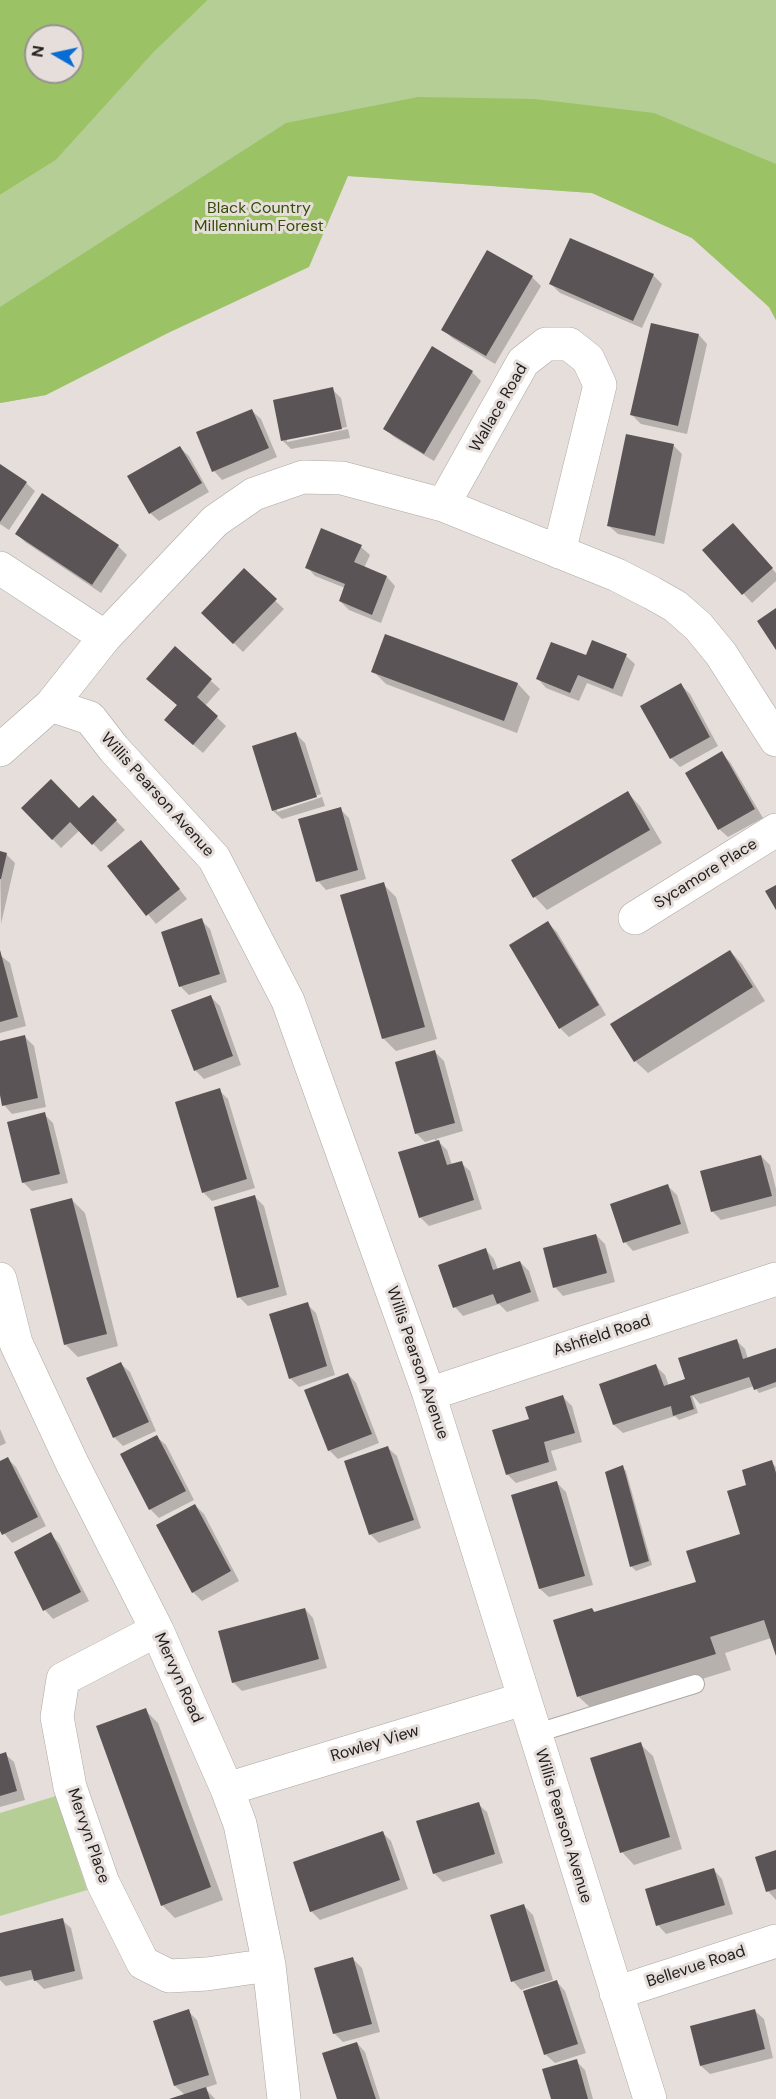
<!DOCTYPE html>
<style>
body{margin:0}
#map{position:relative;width:776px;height:2099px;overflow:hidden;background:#e5deda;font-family:"DM Sans",sans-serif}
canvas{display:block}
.north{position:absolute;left:24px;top:24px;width:60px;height:60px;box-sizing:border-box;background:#e5deda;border:2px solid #97928f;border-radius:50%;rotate:279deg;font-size:16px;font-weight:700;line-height:24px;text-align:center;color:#23201f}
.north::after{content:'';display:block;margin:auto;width:21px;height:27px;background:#096cd4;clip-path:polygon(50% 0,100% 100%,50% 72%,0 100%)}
</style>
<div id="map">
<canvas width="776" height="2099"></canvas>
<div class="north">N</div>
</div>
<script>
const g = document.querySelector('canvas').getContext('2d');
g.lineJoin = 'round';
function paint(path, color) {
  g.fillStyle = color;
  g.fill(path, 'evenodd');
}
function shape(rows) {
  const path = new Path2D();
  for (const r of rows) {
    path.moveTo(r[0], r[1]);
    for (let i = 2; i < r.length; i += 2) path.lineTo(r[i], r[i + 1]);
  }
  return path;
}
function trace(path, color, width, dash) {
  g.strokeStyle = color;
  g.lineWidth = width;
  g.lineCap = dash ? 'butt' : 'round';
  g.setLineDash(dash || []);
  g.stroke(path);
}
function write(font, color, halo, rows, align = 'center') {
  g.font = font + ' "DM Sans",sans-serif';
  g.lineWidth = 6;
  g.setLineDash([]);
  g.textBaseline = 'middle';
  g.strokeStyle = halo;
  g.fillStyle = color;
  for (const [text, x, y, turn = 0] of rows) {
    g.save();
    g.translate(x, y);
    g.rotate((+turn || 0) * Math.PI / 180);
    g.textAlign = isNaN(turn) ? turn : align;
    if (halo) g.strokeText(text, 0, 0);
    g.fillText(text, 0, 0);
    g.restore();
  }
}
const green = shape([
 [208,0,776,0,776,320,769,307,692,238,592,193,348,176,46,395,0,403,0,195,56,160,154,52],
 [56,1796,87,1890,0,1916,0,1813]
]);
const forest = shape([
 [0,0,208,0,154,52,56,160,0,195],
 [36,36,72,36,72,72,36,72],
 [418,97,535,99,654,113,776,164,776,320,769,307,692,238,592,193,348,176,309,267,168,333,46,395,0,403,0,307,286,123]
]);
const shadow = shape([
 [653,275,662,284,642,328,560,293,551,284],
 [532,277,541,286,495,364,452,338,443,329],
 [699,335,707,344,687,434,641,424,632,415],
 [472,372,481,381,434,461,394,437,385,429],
 [332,389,341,398,347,427,287,439,287,442,348,429,350,438,291,449,283,441],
 [252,411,261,419,277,457,222,480,214,471],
 [673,445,682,454,664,544,618,534,609,526],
 [180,448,189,456,209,492,159,521,150,513],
 [0,466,26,483,35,491,9,530,0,524],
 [42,495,118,546,127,555,101,593,25,542,17,534],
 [741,533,776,573,776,581,752,603,704,550],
 [361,547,370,555,364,568,387,577,395,586,381,623,349,610,340,601,345,588,315,576,307,567],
 [244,571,284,609,243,652,203,613],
 [175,649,220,689,205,706,226,726,203,753,175,729,178,706,157,688],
 [626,656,635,664,622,697,587,683,579,701,546,688,538,679,586,657],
 [373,671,518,684,530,697,517,733,386,684],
 [681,685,690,694,718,746,680,767,671,758],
 [296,734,305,743,321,794,277,808,277,812,322,797,325,806,282,819,273,811,254,747],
 [721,753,730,762,763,818,728,837,719,829],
 [628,793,640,806,662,843,547,910,535,897,513,861],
 [93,797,125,830,101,852,80,830,61,848,23,808,79,810],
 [340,809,349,818,366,879,326,890,318,881],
 [149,850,187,899,156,924,109,867],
 [0,853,6,854,15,863,1,924],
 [383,884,396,897,437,1039,396,1051,383,1038],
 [201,920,210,929,227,982,189,995,180,986],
 [548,923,557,932,606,1015,569,1037,560,1028,511,945],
 [730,951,742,964,765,1001,648,1073,635,1061],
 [0,955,10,963,26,1026,0,1033],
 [211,997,220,1006,241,1065,204,1079,195,1070],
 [25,1037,34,1046,46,1107,12,1114,4,1105,0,1088,0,1042],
 [435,1052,444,1061,463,1131,436,1139,447,1150,452,1165,461,1163,470,1171,482,1209,429,1226,421,1218,400,1153,436,1142,435,1139,425,1142,416,1133],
 [219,1090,228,1099,255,1188,212,1201,203,1192],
 [44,1114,53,1123,68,1183,32,1191,24,1183],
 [761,1156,770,1165,776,1189,776,1206,721,1220,712,1211],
 [668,1186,677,1195,689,1233,633,1251,625,1242],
 [255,1197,264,1206,287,1295,248,1306,239,1297],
 [72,1200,85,1213,118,1346,78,1357,65,1344],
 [596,1235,605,1244,615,1282,563,1296,555,1287],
 [486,1250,494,1259,498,1270,520,1262,529,1271,539,1301,507,1312,499,1304,463,1316,455,1307,440,1266],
 [307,1304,316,1313,335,1375,299,1387,290,1378],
 [736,1340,745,1349,748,1359,776,1349,776,1387,759,1393,754,1386,700,1404,692,1395,698,1413,679,1420,675,1416,623,1433,614,1425,601,1385,656,1366,665,1375,669,1386,686,1380],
 [121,1364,130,1372,156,1431,123,1446,114,1437],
 [348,1374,356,1383,379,1443,338,1459,329,1450],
 [563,1397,572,1406,582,1442,551,1451,557,1470,516,1483,507,1474,530,1420],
 [0,1429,6,1443,0,1446],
 [157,1437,166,1445,194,1500,159,1518,150,1509],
 [388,1448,397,1456,421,1528,379,1543,370,1534],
 [7,1458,16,1467,46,1526,12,1543,0,1528,0,1462],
 [771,1462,776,1467,776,1653,771,1638,725,1653,731,1670,595,1712,579,1697,555,1621,592,1609,596,1613,698,1583,742,1535,748,1486],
 [622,1467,626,1471,652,1565,636,1571,632,1567,606,1473],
 [557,1483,566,1492,593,1585,549,1597,540,1589,513,1496],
 [195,1505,204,1514,239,1581,202,1601,193,1592],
 [50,1534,59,1543,89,1601,53,1619,45,1610],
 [305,1609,313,1618,327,1668,242,1691,233,1682],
 [145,1710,158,1723,223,1900,175,1918,162,1905],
 [640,1744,653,1756,682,1849,634,1865,622,1852],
 [5,1754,14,1762,25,1800,0,1807,0,1755],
 [478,1804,487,1812,503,1863,443,1882,434,1873],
 [383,1833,391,1841,408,1889,320,1920,311,1911],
 [776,1852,776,1900,768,1891],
 [714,1870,722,1879,733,1914,666,1934,658,1925],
 [524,1906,533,1915,553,1980,521,1990,513,1981],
 [62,1920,71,1928,83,1979,44,1989,34,1979,6,1986,0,1980,0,1934],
 [353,1959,362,1968,380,2032,343,2042,334,2033],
 [557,1982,565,1991,586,2053,555,2063,546,2055,525,1992],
 [188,2011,197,2020,217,2084,205,2088,215,2099,173,2099,185,2095,175,2086],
 [755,2011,764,2019,773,2058,710,2074,701,2066],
 [357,2043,365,2052,380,2099,338,2099],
 [576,2061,585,2070,593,2099,552,2099]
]);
const building = shape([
 [570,238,654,274,633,321,549,284],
 [487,250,533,276,486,356,441,330],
 [651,323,699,334,678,426,630,415],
 [432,346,473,371,424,454,383,429],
 [333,387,342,429,281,441,273,400],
 [252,409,269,448,212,472,196,432],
 [626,434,674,444,655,536,607,526],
 [180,446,202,483,149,514,127,476],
 [0,464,27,482,0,522],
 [42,493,119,545,92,585,15,534],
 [733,523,773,568,742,595,702,550],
 [321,528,362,545,354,562,387,576,372,615,339,601,345,584,305,568],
 [244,568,277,599,233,644,201,613],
 [776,608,776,650,757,621],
 [385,634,518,683,504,721,371,672],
 [592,640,627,654,613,689,578,675,570,693,536,679,551,642,586,655],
 [175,646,212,679,197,697,218,716,193,745,164,720,177,705,146,679],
 [681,683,710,737,670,759,640,706],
 [296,732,317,797,272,811,252,746],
 [722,751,755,809,718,830,685,773],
 [51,779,79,808,93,795,117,820,92,845,70,822,52,840,21,808],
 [628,791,650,830,533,898,511,860],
 [341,807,358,870,316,882,298,819],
 [141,840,180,889,146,916,107,866],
 [0,851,7,853,1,879,0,879],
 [384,882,425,1027,382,1039,340,895],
 [776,885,776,910,765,891],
 [202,918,220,974,179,987,161,932],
 [548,921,599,1005,559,1029,509,945],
 [0,950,18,1017,0,1022],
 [730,950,753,987,634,1062,610,1024],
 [211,995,233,1056,194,1071,171,1010],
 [25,1035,38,1098,2,1106,0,1095,0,1041],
 [435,1050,455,1123,415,1134,395,1062],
 [220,1088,247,1179,202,1193,175,1102],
 [45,1112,60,1174,22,1183,7,1122],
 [439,1140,447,1165,462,1161,474,1200,419,1218,398,1152],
 [761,1155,772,1196,711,1212,700,1171],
 [668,1184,681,1224,623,1243,610,1204],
 [255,1195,279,1287,237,1298,214,1207],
 [72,1198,107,1334,64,1345,30,1209],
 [596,1234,607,1273,553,1288,543,1248],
 [486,1248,493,1270,520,1261,531,1292,497,1304,493,1294,453,1308,438,1265],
 [308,1302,327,1366,289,1379,269,1314],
 [737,1339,743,1359,776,1348,776,1382,754,1390,749,1377,690,1396,694,1409,673,1416,671,1406,613,1425,599,1384,656,1364,664,1386,685,1379,678,1358],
 [121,1362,149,1422,113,1438,86,1378],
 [348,1373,372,1434,328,1451,304,1390],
 [563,1395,575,1433,544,1442,549,1462,506,1475,492,1430,529,1419,525,1407],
 [157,1435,186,1491,149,1510,120,1454],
 [388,1446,414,1520,369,1535,344,1461],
 [8,1457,38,1517,2,1535,0,1531,0,1461],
 [772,1460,776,1473,776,1656,764,1620,710,1637,716,1654,577,1697,553,1620,592,1608,594,1612,696,1582,686,1551,740,1534,727,1491,746,1485,742,1470],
 [623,1465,649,1561,630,1567,605,1472],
 [557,1481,585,1576,539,1589,511,1495],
 [195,1504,231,1571,192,1593,156,1525],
 [51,1532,81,1592,43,1611,14,1552],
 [305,1608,319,1659,232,1683,218,1631],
 [146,1708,211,1887,161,1906,96,1726],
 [641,1742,670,1837,620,1853,590,1758],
 [6,1752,17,1791,0,1796,0,1754],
 [479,1802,495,1854,433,1874,416,1821],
 [383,1831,400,1880,310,1912,293,1862],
 [776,1850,776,1889,766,1892,755,1857],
 [714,1868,725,1905,656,1926,645,1889],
 [524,1904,545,1971,511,1982,490,1915],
 [63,1918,75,1971,34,1981,31,1970,0,1977,0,1933],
 [353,1957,372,2024,333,2034,314,1968],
 [557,1980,578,2044,544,2055,523,1991],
 [189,2009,209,2075,174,2086,153,2021],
 [755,2009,765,2049,700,2066,690,2026],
 [357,2042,376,2099,337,2099,322,2053],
 [577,2059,588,2099,551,2099,542,2069],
 [206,2087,210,2099,169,2099]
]);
const lane = shape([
 [534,1734,695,1684]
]);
const street = shape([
 [443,505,523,362,546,344,569,344,588,359,600,385,559,552],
 [0,568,105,637],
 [51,705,90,718,114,749,214,858,288,1001,429,1394,650,2099],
 [0,750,51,705,105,637,215,521,254,494,303,477,342,478,443,505,617,575,652,593,675,606,698,626,721,654,776,740],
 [635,918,776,830],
 [0,1279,16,1343,72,1463,157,1630,227,1789,240,1824,269,1965,284,2099],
 [429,1394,776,1279],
 [157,1630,63,1679,57,1717,70,1787,103,1883,143,1963,169,1976,207,1974,269,1965],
 [227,1789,523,1699],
 [616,1993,776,1941]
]);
const parkNames = [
 ["Black Country",259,209],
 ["Millennium Forest",259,227]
];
const streetNames = [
 ["Wallace Road",499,408,-60],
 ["Willis Pearson Avenue",157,795,48],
 ["Sycamore Place",706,874,-32],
 ["Ashfield Road",602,1336,-18],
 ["Willis Pearson Avenue",417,1363,71],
 ["Mervyn Road",178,1678,66],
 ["Rowley View",375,1744,-17],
 ["Willis Pearson Avenue",563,1826,73],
 ["Mervyn Place",88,1836,71],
 ["Bellevue Road",696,1967,-18]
];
paint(green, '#b5ce96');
paint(forest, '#9cc266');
paint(shadow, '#0003');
paint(building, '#5a5457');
trace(lane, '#ada7a3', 20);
trace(street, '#ada7a3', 34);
trace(lane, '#fff', 18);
trace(street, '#fff', 33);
write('16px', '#364d09', '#e5deda', parkNames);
write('16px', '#23201f', '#e5deda', streetNames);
</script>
